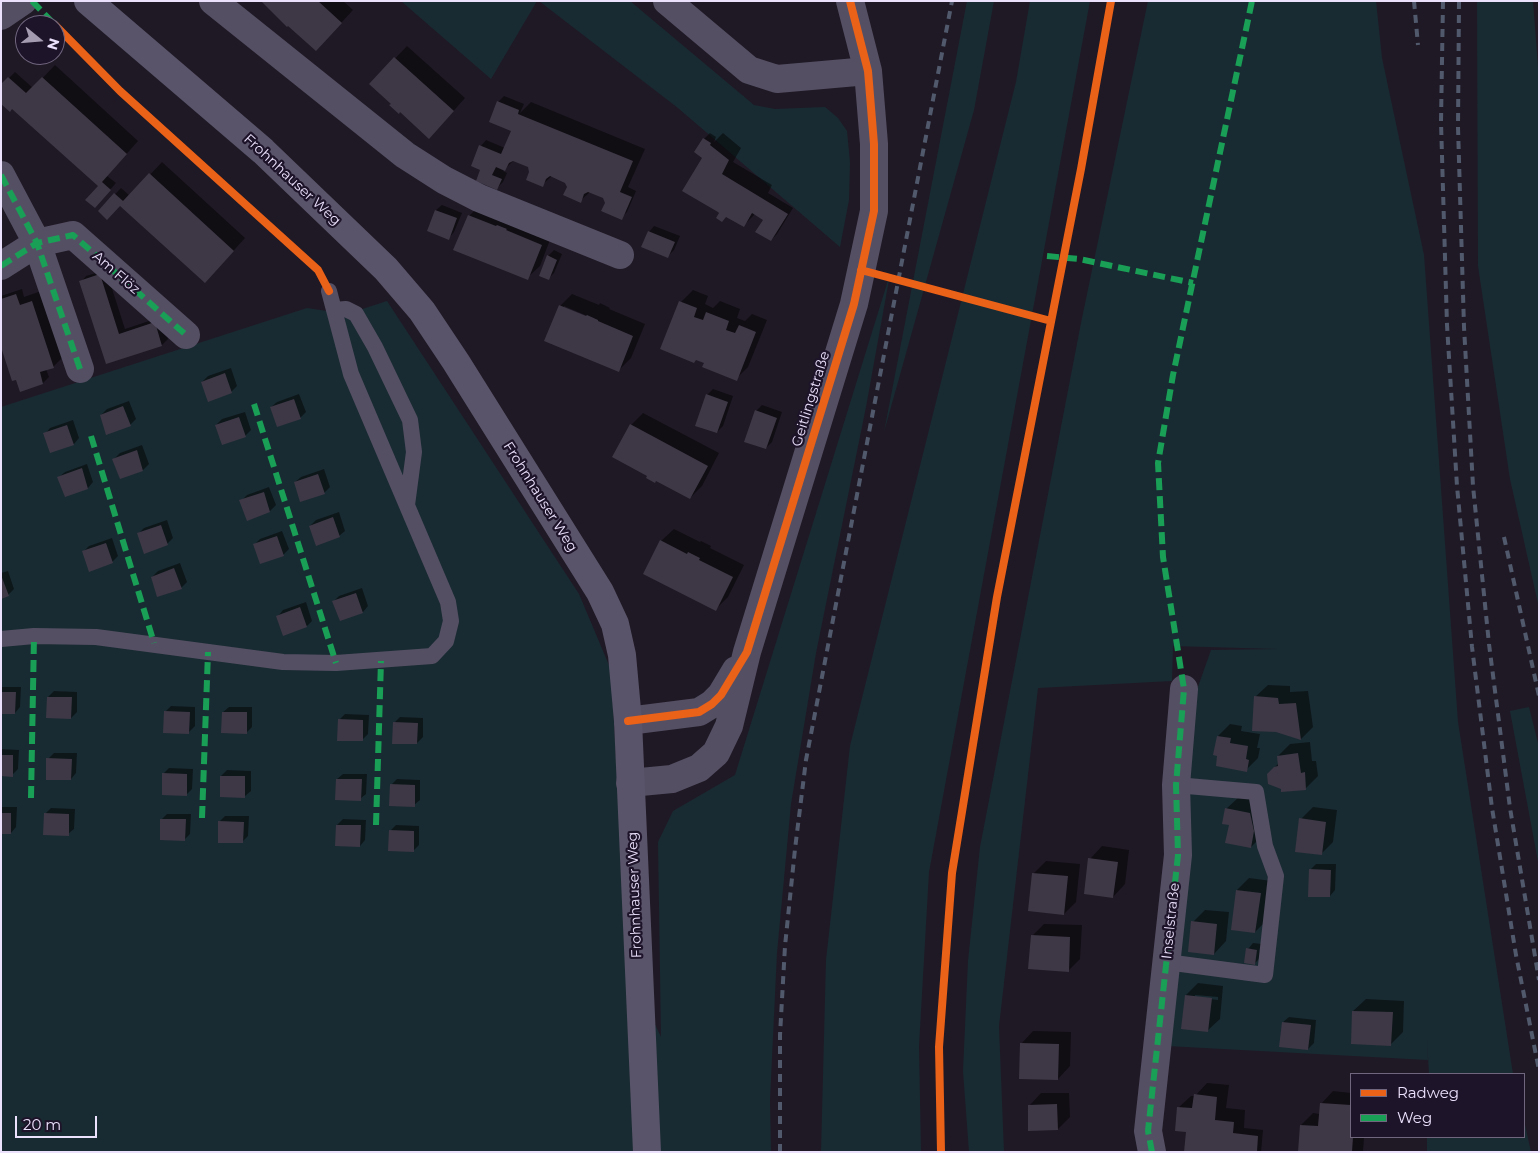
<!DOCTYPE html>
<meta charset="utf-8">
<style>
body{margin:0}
#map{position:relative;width:1540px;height:1153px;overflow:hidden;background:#1f1925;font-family:Montserrat,sans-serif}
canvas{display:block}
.frame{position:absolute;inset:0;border:2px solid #ebe1fc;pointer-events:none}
.legend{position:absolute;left:1350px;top:1073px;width:175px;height:65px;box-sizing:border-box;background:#1e142a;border:1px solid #70667e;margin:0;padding:6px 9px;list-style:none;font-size:15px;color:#ebe1fc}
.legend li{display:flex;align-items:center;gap:10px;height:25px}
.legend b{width:25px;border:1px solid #70667e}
.north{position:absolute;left:15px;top:15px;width:50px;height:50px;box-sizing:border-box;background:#1e142a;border:1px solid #70667e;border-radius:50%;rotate:107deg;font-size:14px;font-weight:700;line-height:20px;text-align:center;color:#ebe1fc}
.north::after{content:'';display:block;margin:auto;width:18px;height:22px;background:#a49bb1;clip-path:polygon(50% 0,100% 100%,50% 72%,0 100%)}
.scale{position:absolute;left:15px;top:1116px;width:82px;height:22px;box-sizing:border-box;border:2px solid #ebe1fc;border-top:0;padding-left:6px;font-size:15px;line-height:18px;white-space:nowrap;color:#ebe1fc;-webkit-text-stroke:4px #1e142a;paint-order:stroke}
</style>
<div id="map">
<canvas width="1540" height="1153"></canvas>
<div class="frame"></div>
<ul class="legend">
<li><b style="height:6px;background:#ea6118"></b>Radweg</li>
<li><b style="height:6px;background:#1a9f57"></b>Weg</li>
</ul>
<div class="north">N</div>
<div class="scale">20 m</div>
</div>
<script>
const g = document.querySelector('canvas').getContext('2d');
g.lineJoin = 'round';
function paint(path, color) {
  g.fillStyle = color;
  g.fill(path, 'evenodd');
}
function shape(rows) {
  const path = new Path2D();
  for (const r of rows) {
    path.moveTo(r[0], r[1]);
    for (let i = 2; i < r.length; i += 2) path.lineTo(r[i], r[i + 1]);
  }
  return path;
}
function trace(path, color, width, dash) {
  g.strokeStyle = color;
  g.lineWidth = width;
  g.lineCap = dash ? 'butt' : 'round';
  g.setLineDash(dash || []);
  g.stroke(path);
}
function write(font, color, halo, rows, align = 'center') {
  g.font = font + ' Montserrat,sans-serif';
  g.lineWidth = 4.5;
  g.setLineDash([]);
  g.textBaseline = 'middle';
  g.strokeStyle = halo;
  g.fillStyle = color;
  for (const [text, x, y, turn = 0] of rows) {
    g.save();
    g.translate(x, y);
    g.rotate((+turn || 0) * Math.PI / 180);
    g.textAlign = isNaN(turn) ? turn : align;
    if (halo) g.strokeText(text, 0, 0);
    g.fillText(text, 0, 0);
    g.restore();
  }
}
const green = shape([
 [401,1,537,1,491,79],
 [539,1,630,1,754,105,775,109,825,107,838,118,847,131,850,162,849,200,840,247,678,108],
 [967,1,994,1,974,110,884,432],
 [1030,1,1090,1,929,872,919,1046,921,1152,821,1152,826,960,850,746,1016,82],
 [1148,1,1376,1,1382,58,1424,255,1458,722,1513,1074,1429,1074,1427,1039,1428,1060,1167,1046,1186,768,1194,698,1211,650,1277,649,1173,646,1172,681,1038,688,999,1026,1004,1152,969,1152,963,1071,968,961,980,847,1081,323],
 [1477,1,1533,1,1539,80,1539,608,1510,479,1478,266],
 [890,274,866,407,816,653,791,804,777,953,770,1100,771,1152,1,1152,1,407,307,308,347,314,387,301,579,594,611,670,628,967,661,1037,658,842,673,811,735,775],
 [1529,707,1539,747,1539,867,1510,711],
 [1524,1120,1531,1152,1427,1152,1427,1137,1524,1137]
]);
const shadow = shape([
 [263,1,343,1,353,10,328,37],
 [407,46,465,98,441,125,392,104,371,84],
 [55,65,138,141,107,176,116,183,100,201,100,186,1,86,15,72,33,88],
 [504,96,524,104,520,113,531,102,645,149,628,187,636,191,627,212,621,218,606,203,604,197,590,192,580,201,568,188,566,182,552,176,542,185,530,172,529,166,514,160,503,171,507,173,503,182,497,188,482,169,472,165,481,146,486,140,505,148,514,125,498,102],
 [710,133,716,137,714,142,723,133,741,148,733,162,772,185,768,193,793,208,777,234,771,240,765,220,755,214,743,226,721,212,704,157,704,139],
 [162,162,245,238,217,269,120,204,99,211,121,188,130,196],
 [481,204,553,232,540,266,527,278,469,216],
 [442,205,462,213,454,232,449,238,436,210],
 [654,226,680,236,674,250,668,256,649,232],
 [554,250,562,254,554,273,549,278,548,256],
 [106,270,125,329,161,317,168,339,162,345,107,363,81,282,86,276],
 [22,289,24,297,44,290,65,355,53,367,46,369,49,377,43,383,21,390,1,343,1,296],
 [693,290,708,296,705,304,713,308,720,301,740,309,737,318,745,321,752,314,767,320,748,367,736,379,705,362,681,302],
 [572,294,599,305,600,303,610,308,609,309,645,324,631,358,619,370,560,306],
 [564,306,592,318,591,320,564,309],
 [231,368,237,386,231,392,202,382,208,376],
 [713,389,733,396,723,426,717,432,707,395],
 [299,394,306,412,300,418,271,407,277,402],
 [129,401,136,419,130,425,101,415,107,409],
 [762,405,782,412,772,442,766,448,756,411],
 [245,412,251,430,245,436,216,425,222,419],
 [643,413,719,453,702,486,690,498,631,425],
 [73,420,79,438,74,444,45,434,50,428],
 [142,445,149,464,143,470,120,478,114,459,120,453],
 [87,464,93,482,88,488,65,496,59,477,65,472],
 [324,469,330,487,324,493,295,482,301,477],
 [269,487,276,505,270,511,247,519,241,501,247,495],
 [339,512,345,531,339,536,310,526,316,520],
 [167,520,173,538,167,544,138,534,144,528],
 [674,529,700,542,701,541,711,546,710,548,744,565,728,597,716,609,661,541],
 [282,531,289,549,283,555,254,545,260,539],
 [112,538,118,556,112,562,83,552,89,546],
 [180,563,187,582,181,588,152,577,158,571],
 [8,571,14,589,8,595,1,598,1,573],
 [362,588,368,606,363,612,340,620,334,601,339,596],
 [306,602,312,621,307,626,278,616,283,610],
 [1268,685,1290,686,1290,692,1308,691,1313,727,1301,739,1255,697],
 [1,687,21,687,20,707,15,713,1,712],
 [54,691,77,692,77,712,71,718,48,697],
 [171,706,195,707,195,726,189,732,165,712],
 [229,707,252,707,252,727,246,733,223,712],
 [345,714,369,715,368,734,362,740,339,720],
 [400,717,423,718,423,737,417,743,394,723],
 [1230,724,1242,726,1241,731,1260,734,1257,748,1260,748,1258,758,1246,770,1218,736],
 [1310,742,1312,761,1316,761,1318,776,1306,788,1282,788,1275,767,1279,763,1278,756,1290,744],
 [1,749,19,750,18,769,12,775,1,775],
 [54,753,77,753,76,773,71,779,48,759],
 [169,768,193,769,192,789,187,794,163,774],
 [227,770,251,771,251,791,245,796,221,776],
 [343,774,367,774,366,794,360,799,337,779],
 [397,779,420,780,420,800,414,805,391,785],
 [1239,797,1262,801,1263,835,1251,847,1230,824,1226,809],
 [1,807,17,807,16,827,11,833,1,833],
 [1313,807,1337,810,1333,842,1321,854,1301,819],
 [51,808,75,809,74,829,68,834,45,814],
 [167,814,191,814,190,834,184,840,162,819],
 [225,816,249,816,248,836,242,842,219,822],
 [343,819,366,820,365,840,360,846,337,825],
 [396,825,419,826,419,845,413,851,390,831],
 [1102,846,1129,850,1125,884,1113,897,1090,859],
 [1046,861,1080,864,1076,902,1064,914,1030,910,1034,873],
 [1316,864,1336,864,1335,890,1330,896,1310,870],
 [1249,878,1272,881,1267,920,1255,932,1237,890],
 [1205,910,1229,912,1226,941,1214,954,1193,922],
 [1044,924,1082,925,1080,959,1068,971,1032,936],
 [1253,943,1262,944,1260,958,1255,963,1248,949],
 [1198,983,1223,986,1220,1019,1207,1031,1186,995],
 [1195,995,1218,997,1218,1000,1195,997],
 [1366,999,1404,1001,1403,1032,1390,1045,1353,1011],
 [1289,1017,1316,1020,1314,1043,1308,1049,1283,1022],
 [1033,1031,1071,1032,1070,1066,1058,1079,1021,1044],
 [1207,1083,1229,1085,1226,1108,1245,1110,1244,1128,1263,1130,1261,1152,1185,1152,1187,1131,1178,1108,1191,1096,1195,1096],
 [1333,1091,1351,1093,1351,1137,1364,1137,1363,1152,1299,1152,1301,1125,1313,1113,1320,1114,1321,1104],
 [1041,1093,1069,1093,1070,1117,1058,1129,1029,1106]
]);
const building = shape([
 [261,1,318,1,342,23,316,51,288,26,287,27],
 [394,57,454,111,429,139,400,112,399,114,389,105,391,104,369,84],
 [8,77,26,93,42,77,127,154,102,182,111,190,95,208,85,200,98,186,12,109,10,112,1,104,1,84],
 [497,101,519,110,518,114,633,161,620,192,632,197,622,220,601,211,605,203,603,198,588,192,584,194,581,203,563,195,567,187,565,183,550,176,546,179,543,187,526,180,529,172,528,167,513,161,509,163,505,171,496,167,492,175,502,179,497,190,476,181,480,170,471,166,479,145,501,154,511,131,489,122],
 [703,138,711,143,710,145,729,160,722,174,788,214,771,241,755,232,763,220,752,213,744,227,726,217,722,222,716,218,719,213,718,212,682,191,702,158,694,152],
 [149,173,234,251,205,283,120,206,107,220,98,211,114,193,123,201],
 [435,210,457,218,449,240,427,231],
 [468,215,496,226,497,225,507,229,506,230,542,245,528,280,453,250],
 [648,231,675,242,668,258,641,247],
 [547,255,557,260,549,280,539,276],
 [100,274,119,334,155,322,162,346,106,364,79,281],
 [16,294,20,305,32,301,54,368,40,372,43,384,20,392,16,380,12,381,1,347,1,299],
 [679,301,697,308,694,317,703,320,706,312,729,321,726,330,735,333,739,325,756,332,737,381,702,367,704,363,696,360,694,363,660,349],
 [559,305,586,316,587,315,598,320,598,321,633,336,619,372,544,341],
 [225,373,232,393,208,402,201,382],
 [706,394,728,402,717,433,695,426],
 [294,399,301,419,277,427,270,407],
 [123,406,131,426,106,435,100,415],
 [755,410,777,418,766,449,744,442],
 [239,417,246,437,222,445,215,425],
 [630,424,708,466,690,499,656,481,655,483,646,478,647,476,612,457],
 [67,425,74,445,50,453,43,433],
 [137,450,143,471,120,479,112,459],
 [82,468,88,489,65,497,57,477],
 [318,474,325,494,300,502,294,482],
 [264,492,270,512,247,521,239,500],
 [333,517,340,537,316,546,309,526],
 [161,525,168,545,144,554,137,533],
 [277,536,284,556,260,564,253,544],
 [660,540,687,554,688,552,700,558,699,560,733,577,716,611,643,574],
 [106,543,113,563,89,572,82,551],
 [174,568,182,589,157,597,151,577],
 [1,575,9,596,1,599],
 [356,593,363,613,340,621,332,601],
 [300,607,307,627,283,636,276,616],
 [1,692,16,692,15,714,1,714],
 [1254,696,1278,698,1279,704,1296,703,1301,740,1276,732,1252,731],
 [47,697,72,697,71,719,46,718],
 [164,711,190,712,189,734,163,733],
 [222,712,247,712,247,734,221,733],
 [338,719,363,720,363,741,337,741],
 [393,722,418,723,417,744,392,744],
 [1217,736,1231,738,1230,743,1248,746,1246,759,1249,760,1247,772,1216,766,1217,756,1213,755],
 [1298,753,1301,773,1305,772,1306,790,1281,792,1281,789,1268,784,1267,774,1274,767,1278,766,1277,756],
 [1,755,13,755,13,777,1,776],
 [46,758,72,759,71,780,46,780],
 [162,773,187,774,187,796,162,795],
 [220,776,245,776,245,798,220,797],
 [336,779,362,779,361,801,335,800],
 [390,784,415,785,415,807,389,806],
 [1225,808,1250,813,1254,831,1251,848,1225,843,1229,825,1222,824],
 [1,813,11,813,11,834,1,834],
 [44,813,69,814,69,836,43,835],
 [1299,818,1326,822,1322,855,1295,852],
 [160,819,186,819,185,841,160,840],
 [218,821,244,822,243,843,218,843],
 [336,825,361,825,360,847,335,846],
 [389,830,414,831,414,852,388,851],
 [1088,858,1118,862,1113,898,1084,894],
 [1309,869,1331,870,1330,897,1308,897],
 [1032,873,1068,876,1064,915,1028,911],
 [1236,890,1261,893,1255,933,1231,930],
 [1191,921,1217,924,1214,955,1188,952],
 [1031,935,1070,937,1069,972,1028,969],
 [1246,948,1257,950,1255,965,1244,963],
 [1185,995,1212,998,1208,1032,1181,1029],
 [1352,1011,1393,1012,1391,1046,1351,1044],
 [1282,1022,1311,1025,1308,1050,1279,1047],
 [1020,1043,1059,1044,1058,1080,1019,1079],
 [1194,1094,1217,1097,1215,1120,1234,1122,1233,1133,1258,1136,1257,1152,1184,1152,1186,1132,1175,1131,1177,1107,1192,1108],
 [1320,1103,1351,1105,1351,1137,1353,1137,1352,1152,1298,1152,1300,1125,1318,1126],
 [1057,1104,1058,1130,1028,1131,1028,1105]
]);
const service = shape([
 [334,310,346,309,356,314,375,347,410,420,414,452,407,505],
 [1,639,34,636,96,637,283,662,336,663,432,656,446,641,451,621,448,602,351,374,329,291],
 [1166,962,1265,975,1276,876,1265,846,1256,792,1176,785]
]);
const minor = shape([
 [213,1,405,155,444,180,479,198,620,255],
 [667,1,749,70,777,79,868,71],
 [1,16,23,1],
 [1,175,37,243,80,369],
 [1,266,37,243,73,235,186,335],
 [628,721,699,712,712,704,721,695,736,670],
 [630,783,672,779,699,768,716,753,729,726,747,652,854,304,874,211,874,144,868,71,850,1],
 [1152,1152,1148,1131,1178,855,1176,785,1184,689]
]);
const secondary = shape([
 [88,1,263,151,386,269,422,311,456,362,600,592,615,624,622,655,628,721,647,1152]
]);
const rail = shape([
 [1414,1,1418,45],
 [1443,1,1441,122,1447,325,1457,486,1472,647,1492,808,1516,955,1539,1070],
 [1459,1,1458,127,1464,327,1473,486,1489,644,1510,808,1539,980],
 [1504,537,1539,696],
 [780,1152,780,1035,785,946,795,849,806,760,952,1]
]);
const quiet = shape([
 [32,1,55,25],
 [1,175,37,243,80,369],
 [1047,256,1079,259,1193,283],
 [1,266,37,243,73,235,186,335],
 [254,404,336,663],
 [91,436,154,643],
 [31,798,34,636],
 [202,818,208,652],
 [376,825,381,661],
 [1152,1152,1148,1131,1178,855,1176,785,1184,689,1163,557,1158,463,1173,375,1252,1]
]);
const cycleway = shape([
 [55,25,120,91,318,270,329,291],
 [861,270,1051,321],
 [628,721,699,712,712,704,721,695,747,652,854,304,874,211,874,144,868,71,850,1],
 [941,1152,939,1047,952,873,997,597,1081,169,1111,1]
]);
const streetNames = [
 ["Frohnhauser Weg",292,180,43],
 ["Am Flöz",116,273,41],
 ["Geitlingstraße",811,399,-73],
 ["Frohnhauser Weg",540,497,58],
 ["Frohnhauser Weg",635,895,-92],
 ["Inselstraße",1171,921,-84]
];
paint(green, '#192b32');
paint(shadow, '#0007');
paint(building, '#3e3846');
trace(service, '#554f64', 16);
trace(minor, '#554f64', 28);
trace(secondary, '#5a546a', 28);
trace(rail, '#515a6d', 4, [8, 6]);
trace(quiet, '#1a9f57', 6, [12, 6]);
trace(cycleway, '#ea6118', 8);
write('14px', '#ebe1fc', '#1e142a', streetNames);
</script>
